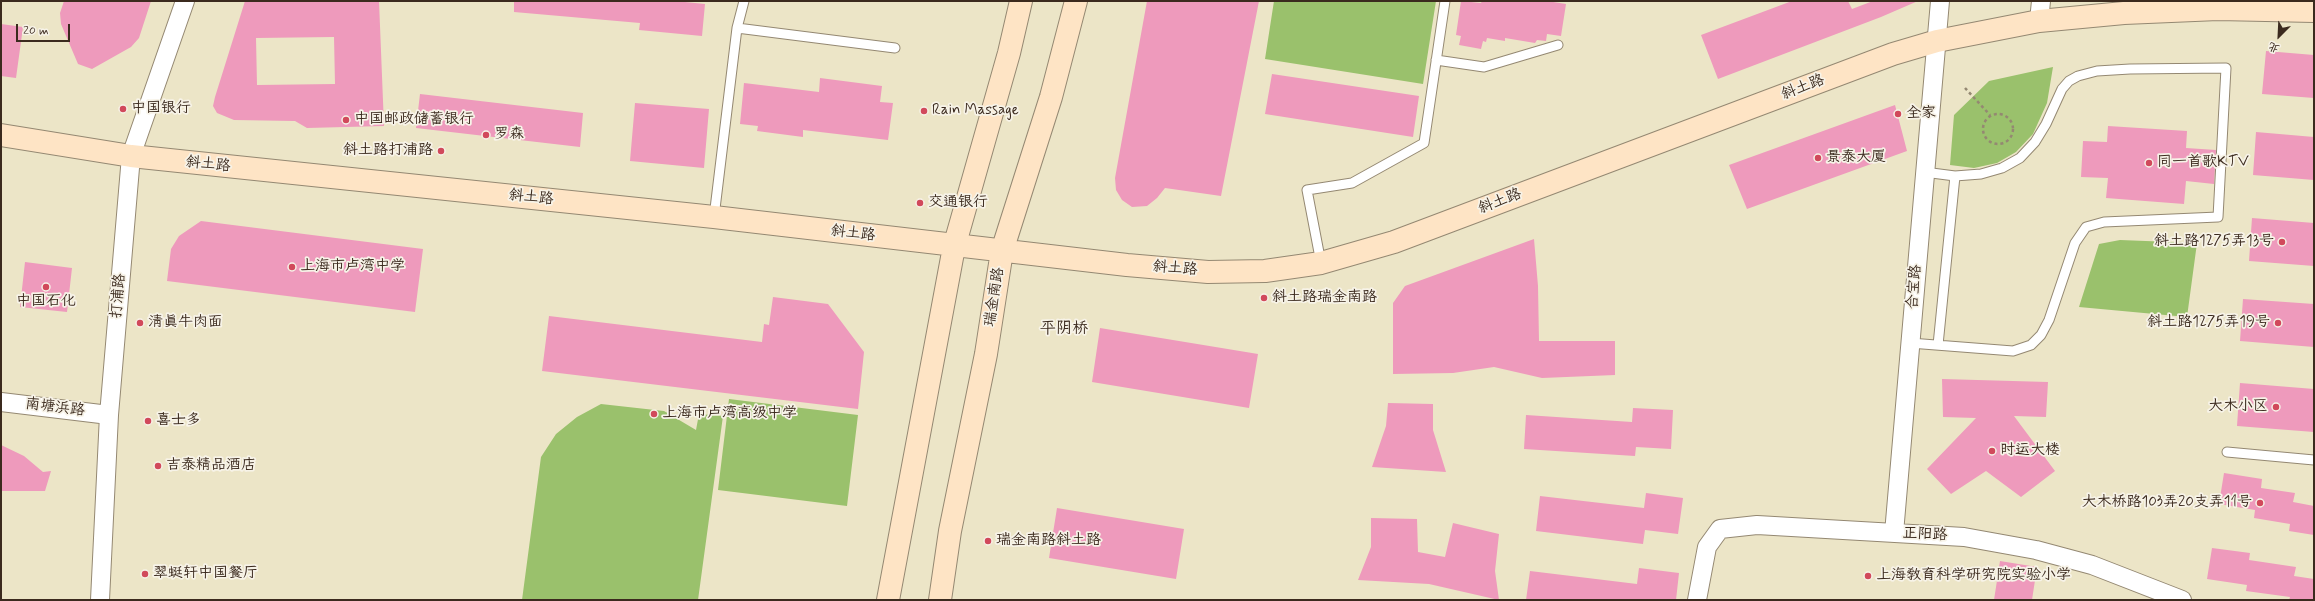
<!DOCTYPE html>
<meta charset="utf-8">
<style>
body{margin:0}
#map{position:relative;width:2315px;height:601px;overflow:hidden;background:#ece5c7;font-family:Mynerve,"LXGW WenKai TC",sans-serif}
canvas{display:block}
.frame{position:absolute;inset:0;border:2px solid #3b2a1e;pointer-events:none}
.north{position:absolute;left:2259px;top:16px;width:40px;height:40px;-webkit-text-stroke:3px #f7f3e8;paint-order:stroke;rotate:204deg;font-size:11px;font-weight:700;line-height:16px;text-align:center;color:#3b2a1e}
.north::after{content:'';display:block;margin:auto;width:14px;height:18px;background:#3b2a1e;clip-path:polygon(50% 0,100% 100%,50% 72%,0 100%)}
.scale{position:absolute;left:16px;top:24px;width:54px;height:18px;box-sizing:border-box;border:2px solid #3b2a1e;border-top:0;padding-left:5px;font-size:12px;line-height:14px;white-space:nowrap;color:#3b2a1e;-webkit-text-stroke:3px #f7f3e8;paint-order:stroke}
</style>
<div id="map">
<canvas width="2315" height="601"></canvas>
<div class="frame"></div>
<div class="north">北</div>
<div class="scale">20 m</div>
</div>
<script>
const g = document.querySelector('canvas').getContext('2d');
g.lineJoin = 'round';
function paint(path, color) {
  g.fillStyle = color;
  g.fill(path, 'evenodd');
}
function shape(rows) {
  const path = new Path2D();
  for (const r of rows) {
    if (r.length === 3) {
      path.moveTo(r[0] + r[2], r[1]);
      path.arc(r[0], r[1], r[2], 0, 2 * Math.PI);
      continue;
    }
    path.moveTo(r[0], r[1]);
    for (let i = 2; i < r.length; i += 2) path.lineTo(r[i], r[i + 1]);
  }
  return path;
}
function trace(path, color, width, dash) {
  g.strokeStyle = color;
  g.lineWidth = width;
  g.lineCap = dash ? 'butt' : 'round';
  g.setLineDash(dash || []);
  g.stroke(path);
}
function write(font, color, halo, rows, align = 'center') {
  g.font = font + ' Mynerve,"LXGW WenKai TC",sans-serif';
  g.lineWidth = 3.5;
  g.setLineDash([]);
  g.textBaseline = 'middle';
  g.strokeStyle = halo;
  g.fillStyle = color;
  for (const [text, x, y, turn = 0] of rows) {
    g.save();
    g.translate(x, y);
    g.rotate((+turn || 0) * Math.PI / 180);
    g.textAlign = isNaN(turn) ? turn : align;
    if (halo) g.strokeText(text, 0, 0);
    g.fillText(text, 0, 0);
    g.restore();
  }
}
const green = shape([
 [1274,1,1436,1,1423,84,1265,59],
 [2053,67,2047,103,2033,134,2016,152,1997,163,1974,168,1950,165,1954,115,1989,81],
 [2120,240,2197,243,2187,317,2079,307,2099,244],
 [729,399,858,415,847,506,718,490],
 [601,404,664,411,696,430,699,414,723,416,698,600,522,600,541,457,556,434,577,417]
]);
const building = shape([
 [64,1,151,1,139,38,131,47,92,69,78,64,61,24,60,13],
 [245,1,379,1,384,126,307,128,295,121,234,120,217,113,213,106,215,97],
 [334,37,335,84,257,85,256,38],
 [514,1,675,1,705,4,702,36,639,30,640,23,514,12],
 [1147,1,1259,1,1221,196,1165,188,1157,198,1147,206,1132,207,1122,200,1116,190,1115,178],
 [1461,1,1481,3,1482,1,1547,1,1566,4,1561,36,1547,34,1546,41,1537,40,1535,43,1505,38,1505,41,1487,38,1486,42,1483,41,1481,49,1459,45,1461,36,1456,35],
 [1792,1,1848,1,1852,9,1873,1,1918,1,1881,17,1718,79,1701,35],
 [1,24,23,27,16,78,1,76],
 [2266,51,2314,55,2314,98,2262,94],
 [1272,74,1419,96,1413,137,1265,114],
 [820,78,882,86,880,102,893,103,888,140,803,130,803,137,757,131,758,126,740,124,744,83,819,92],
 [420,94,583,113,580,147,416,128],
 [635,103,709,109,704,168,630,161],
 [1895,105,1907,151,1747,209,1729,165],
 [2108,126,2187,131,2186,148,2216,150,2214,184,2186,181,2184,204,2106,198,2108,178,2081,177,2083,141,2107,142],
 [2256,132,2314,137,2314,180,2253,175],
 [2252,218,2314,223,2314,266,2249,261],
 [201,221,423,249,415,312,167,281,171,249,179,236],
 [1534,239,1538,286,1539,341,1615,341,1615,375,1542,378,1494,367,1453,373,1393,374,1393,303,1405,286],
 [25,262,72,268,67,312,20,307],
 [773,297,828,304,864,352,858,409,542,371,549,316,762,342,764,324,769,325],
 [2243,299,2314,304,2314,347,2240,341],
 [1100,328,1258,354,1249,408,1092,382],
 [1942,379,2048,382,2046,417,2014,416,2055,471,2021,497,1986,471,1951,494,1927,469,1976,418,1943,417],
 [2240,383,2314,389,2314,432,2237,426],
 [1388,403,1433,404,1433,430,1446,472,1372,467,1386,426],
 [1633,408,1673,410,1671,449,1636,447,1635,456,1524,449,1526,415,1632,422],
 [1,445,24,456,43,472,51,471,45,491,1,491],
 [2224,473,2262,479,2261,488,2295,493,2293,502,2314,506,2314,535,2289,531,2290,524,2254,518,2255,510,2219,504],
 [1646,493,1683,498,1678,534,1645,530,1643,544,1536,531,1540,496,1644,508],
 [1057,508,1184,529,1176,579,1049,558],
 [1371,518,1417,519,1418,552,1445,557,1453,523,1499,534,1495,571,1499,600,1429,584,1358,580,1371,547],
 [2212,548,2250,553,2249,560,2296,567,2294,576,2314,579,2314,600,2289,600,2290,597,2246,591,2247,585,2207,579],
 [2000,561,2037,567,2032,600,1994,600],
 [1639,568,1679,573,1676,600,1526,600,1530,571,1637,584]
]);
const path = shape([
 [1965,88,1990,115],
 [1998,129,15]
]);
const lane = shape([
 [737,28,895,48],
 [1436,60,1484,67,1558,45],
 [714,217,737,28,744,1],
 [1321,263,1307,190,1352,183,1424,143,1445,1],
 [1910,343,2013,351,2031,345,2041,335,2049,320,2075,243,2086,227,2104,222,2218,217,2226,68,2130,69,2097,71,2078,76,2069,81,2062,89,2046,124,2035,142,2020,158,2002,168,1981,174,1955,176,1924,172],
 [1938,345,1955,176],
 [2227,452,2314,460]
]);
const street = shape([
 [2039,21,2041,1],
 [1,402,109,415],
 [1894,533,1940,1],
 [100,600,109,415,131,156,185,1],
 [1697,600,1707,547,1720,529,1757,525,1964,537,2036,550,2092,565,2182,600]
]);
const secondary = shape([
 [1,135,131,156,714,217,1127,265,1208,272,1265,271,1321,263,1394,242,1893,54,1937,41,2039,21,2124,13,2218,9,2314,11],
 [888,600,954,247,1009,53,1021,1],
 [940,600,950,531,986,354,1002,251,1051,97,1076,1]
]);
const markers = [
 [123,109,4,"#d1495b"],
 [924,111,4,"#d1495b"],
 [1898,114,4,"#d1495b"],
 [346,120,4,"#d1495b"],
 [486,135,4,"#d1495b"],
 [441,151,4,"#d1495b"],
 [1818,158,4,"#d1495b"],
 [2149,163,4,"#d1495b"],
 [920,203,4,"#d1495b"],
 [2282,242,4,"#d1495b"],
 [292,267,4,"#d1495b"],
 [46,287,4,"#d1495b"],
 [1264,298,4,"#d1495b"],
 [140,323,4,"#d1495b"],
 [2278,323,4,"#d1495b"],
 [2276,407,4,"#d1495b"],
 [654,414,4,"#d1495b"],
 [148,421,4,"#d1495b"],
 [1992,451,4,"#d1495b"],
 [158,466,4,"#d1495b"],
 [2260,503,4,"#d1495b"],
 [988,541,4,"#d1495b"],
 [145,574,4,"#d1495b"],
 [1868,576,4,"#d1495b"]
];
const streetNames = [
 ["斜土路",1803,88,-21],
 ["斜土路",208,165,6],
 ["斜土路",531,198,6],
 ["斜土路",1500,202,-21],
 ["斜土路",853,234,7],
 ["斜土路",1175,269,5],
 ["合宝路",1915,287,-85],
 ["打浦路",119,296,-85],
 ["瑞金南路",995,297,-81],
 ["南塘浜路",55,408,7],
 ["正阳路",1925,535,3]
];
const poiNames = [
 ["中国银行",131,109],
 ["Rain Massage",932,111],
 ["全家",1906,114],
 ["中国邮政储蓄银行",354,120],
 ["罗森",494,135],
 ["斜土路打浦路",433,151,"right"],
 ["景泰大厦",1826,158],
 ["同一首歌KTV",2157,163],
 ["交通银行",928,203],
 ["斜土路1275弄13号",2274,242,"right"],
 ["上海市卢湾中学",300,267],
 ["斜土路瑞金南路",1272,298],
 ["中国石化",46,302,"center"],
 ["清真牛肉面",148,323],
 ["斜土路1275弄19号",2270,323,"right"],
 ["大木小区",2268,407,"right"],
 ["上海市卢湾高级中学",662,414],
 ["喜士多",156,421],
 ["时运大楼",2000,451],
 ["吉泰精品酒店",166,466],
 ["大木桥路103弄20支弄11号",2252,503,"right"],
 ["瑞金南路斜土路",996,541],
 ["翠蜓轩中国餐厅",153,574],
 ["上海教育科学研究院实验小学",1876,576]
];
const neighbourhoodNames = [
 ["平阴桥",1064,330]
];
paint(green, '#9ac16c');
paint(building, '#ee9abc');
trace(lane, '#948872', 11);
trace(street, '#948872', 20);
trace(secondary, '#948872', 24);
trace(path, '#948872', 2.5, [3, 3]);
trace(lane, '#fff', 9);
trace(street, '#fff', 18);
trace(secondary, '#fee4c5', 22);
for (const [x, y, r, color] of markers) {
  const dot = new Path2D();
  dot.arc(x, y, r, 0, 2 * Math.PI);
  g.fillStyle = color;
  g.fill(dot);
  trace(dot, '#f7f3e8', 1.5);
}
write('15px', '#3b2a1e', '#f7f3e8', streetNames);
write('15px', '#3b2a1e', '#f7f3e8', poiNames, 'left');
write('16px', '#3b2a1e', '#f7f3e8', neighbourhoodNames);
</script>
